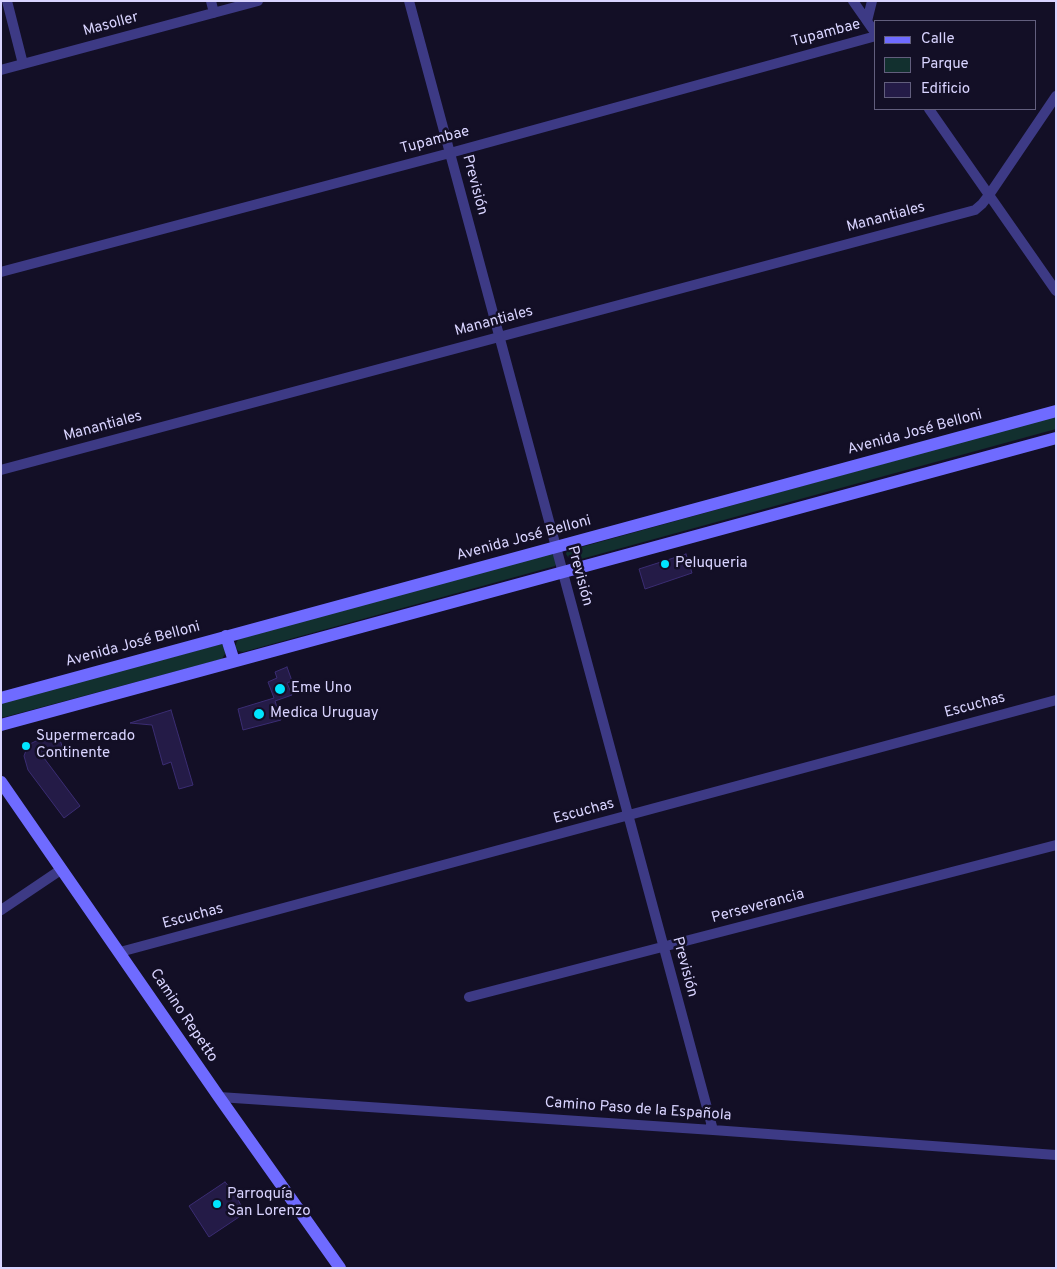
<!DOCTYPE html>
<meta charset="utf-8">
<style>
body{margin:0}
#map{position:relative;width:1057px;height:1269px;overflow:hidden;background:#130f26;font-family:Overpass,sans-serif}
canvas{display:block}
.frame{position:absolute;inset:0;border:2px solid #d9d4ff;pointer-events:none}
.legend{position:absolute;left:874px;top:20px;width:162px;height:90px;box-sizing:border-box;background:#130f26;border:1px solid #625e7d;margin:0;padding:6px 9px;list-style:none;font-size:15px;color:#d9d4ff}
.legend li{display:flex;align-items:center;gap:10px;height:25px}
.legend b{width:25px;border:1px solid #625e7d}
</style>
<div id="map">
<canvas width="1057" height="1269"></canvas>
<div class="frame"></div>
<ul class="legend">
<li><b style="height:6px;background:#6f6bff"></b>Calle</li>
<li><b style="height:14px;background:#12302f"></b>Parque</li>
<li><b style="height:14px;background:#241b47"></b>Edificio</li>
</ul>
</div>
<script>
const g = document.querySelector('canvas').getContext('2d');
g.lineJoin = 'round';
function paint(path, color) {
  g.fillStyle = color;
  g.fill(path, 'evenodd');
}
function shape(rows) {
  const path = new Path2D();
  for (const r of rows) {
    path.moveTo(r[0], r[1]);
    for (let i = 2; i < r.length; i += 2) path.lineTo(r[i], r[i + 1]);
  }
  return path;
}
function trace(path, color, width, dash) {
  g.strokeStyle = color;
  g.lineWidth = width;
  g.lineCap = dash ? 'butt' : 'round';
  g.setLineDash(dash || []);
  g.stroke(path);
}
function write(font, color, halo, rows, align = 'center') {
  g.font = font + ' Overpass,sans-serif';
  g.lineWidth = 5;
  g.setLineDash([]);
  g.textBaseline = 'middle';
  g.strokeStyle = halo;
  g.fillStyle = color;
  for (const [text, x, y, turn = 0] of rows) {
    g.save();
    g.translate(x, y);
    g.rotate((+turn || 0) * Math.PI / 180);
    g.textAlign = isNaN(turn) ? turn : align;
    if (halo) g.strokeText(text, 0, 0);
    g.fillText(text, 0, 0);
    g.restore();
  }
}
const green = shape([
 [1056,416,1056,429,574,561,570,560,566,554,567,551],
 [554,553,557,563,555,566,243,652,238,651,235,646,238,639],
 [222,644,226,652,222,659,1,718,1,702]
]);
const building = shape([
 [686,554,692,573,645,589,639,569,686,554],
 [287,667,292,681,287,683,292,695,275,701,281,720,243,730,238,709,274,698,268,682,277,678,275,672,287,667],
 [171,710,193,785,179,789,171,762,163,765,152,725,130,723,171,710],
 [58,734,64,752,44,758,80,806,64,818,28,770,24,756,28,745,40,739,58,734],
 [225,1182,234,1192,245,1213,209,1237,189,1206,225,1182]
]);
const street = shape([
 [7,1,23,64],
 [211,1,214,13],
 [409,1,713,1130],
 [853,1,876,34],
 [867,21,872,1],
 [1,70,258,1],
 [929,109,1056,291],
 [1,272,450,153,876,36],
 [1,470,975,210,982,204,989,195,1056,96],
 [1,910,62,869],
 [120,952,1056,700],
 [469,997,1056,845],
 [219,1097,713,1130,1056,1155]
]);
const secondary = shape([
 [226,636,234,661],
 [1,698,1056,411],
 [1,725,1056,438],
 [1,782,219,1097,340,1268]
]);
const markers = [
 [665,564,5,"#00e5ff"],
 [280,689,6,"#00e5ff"],
 [259,714,6,"#00e5ff"],
 [26,746,5,"#00e5ff"],
 [217,1204,5,"#00e5ff"]
];
const streetNames = [
 ["Masoller",111,25,-15],
 ["Tupambae",826,34,-15],
 ["Tupambae",435,141,-15],
 ["Previsión",474,185,75],
 ["Manantiales",886,218,-15],
 ["Manantiales",494,322,-15],
 ["Manantiales",103,427,-15],
 ["Avenida José Belloni",915,433,-15],
 ["Avenida José Belloni",524,539,-15],
 ["Previsión",579,576,75],
 ["Avenida José Belloni",133,645,-15],
 ["Escuchas",975,706,-15],
 ["Escuchas",584,812,-15],
 ["Perseverancia",758,907,-15],
 ["Escuchas",193,917,-15],
 ["Previsión",684,967,75],
 ["Camino Repetto",183,1016,56],
 ["Camino Paso de la Española",638,1110,4]
];
const poiNames = [
 ["Peluqueria",675,564],
 ["Eme Uno",291,689],
 ["Medica Uruguay",270,714],
 ["Supermercado",36,737],
 ["Continente",36,754],
 ["Parroquía",227,1195],
 ["San Lorenzo",227,1212]
];
paint(green, '#12302f');
paint(building, '#241b47');
trace(building, '#3b2d73', 1);
trace(street, '#3d3a85', 10);
trace(secondary, '#6f6bff', 12);
for (const [x, y, r, color] of markers) {
  const dot = new Path2D();
  dot.arc(x, y, r, 0, 2 * Math.PI);
  g.fillStyle = color;
  g.fill(dot);
  trace(dot, '#130f26', 2);
}
write('15px', '#d9d4ff', '#130f26', streetNames);
write('15px', '#d9d4ff', '#130f26', poiNames, 'left');
</script>
